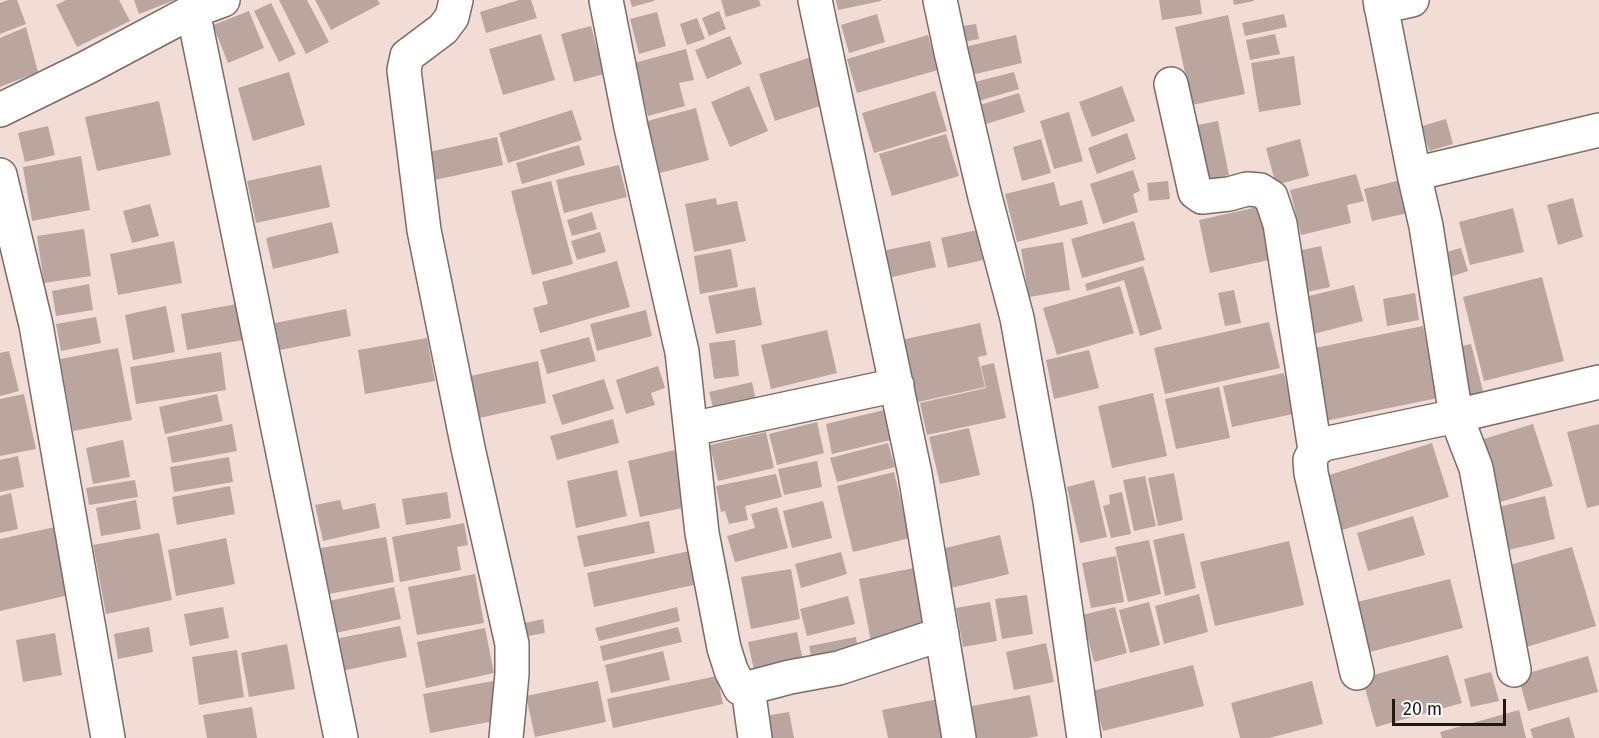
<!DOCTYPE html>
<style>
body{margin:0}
#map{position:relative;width:1599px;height:738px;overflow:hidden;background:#f1ddd5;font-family:"Fira Sans",sans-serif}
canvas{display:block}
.scale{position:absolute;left:1392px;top:699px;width:114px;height:27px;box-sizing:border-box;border:3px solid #1f1815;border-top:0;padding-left:8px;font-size:18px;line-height:21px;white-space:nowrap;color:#1f1815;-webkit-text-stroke:4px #fff;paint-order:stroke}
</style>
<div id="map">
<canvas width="1599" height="738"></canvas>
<div class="scale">20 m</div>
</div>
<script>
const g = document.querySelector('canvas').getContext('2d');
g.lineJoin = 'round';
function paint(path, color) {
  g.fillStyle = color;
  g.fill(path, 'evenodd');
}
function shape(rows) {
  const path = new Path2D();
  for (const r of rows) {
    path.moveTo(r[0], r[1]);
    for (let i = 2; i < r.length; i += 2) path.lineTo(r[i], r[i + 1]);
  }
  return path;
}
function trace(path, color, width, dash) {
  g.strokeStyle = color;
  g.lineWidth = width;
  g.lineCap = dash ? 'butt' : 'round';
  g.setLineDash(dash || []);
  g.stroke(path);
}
const building = shape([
 [8,0,17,0,26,24,0,34,0,3],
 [66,0,119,0,130,21,77,47,56,5],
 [134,0,175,0,139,14],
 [279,0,307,0,329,42,306,54],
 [315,0,378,0,380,4,331,30],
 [519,0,531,0,537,18,486,33,480,12],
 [630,0,654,0,654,1,632,7],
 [721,0,759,0,761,6,726,17],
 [836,0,881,0,881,1,838,10],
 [1159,0,1200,0,1202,14,1162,20],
 [1233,0,1254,0,1254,1,1234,5],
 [271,3,296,54,279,62,254,11],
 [249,11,264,48,228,63,213,25],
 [719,11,726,29,709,36,702,18],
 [657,12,666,46,639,54,630,19],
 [877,14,885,42,849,53,841,25],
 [1284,14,1287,27,1245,36,1242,23],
 [1228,15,1245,94,1192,105,1175,27],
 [697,18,705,39,687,45,680,24],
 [976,24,979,39,959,43,956,27],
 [591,26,604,74,574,82,561,34],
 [26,27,38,72,0,87,0,38],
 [541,34,555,80,503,95,489,49],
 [1275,34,1280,54,1250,60,1246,40],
 [928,35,938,70,857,93,847,59],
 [1016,35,1022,63,967,76,960,48],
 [730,36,742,64,707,79,695,50],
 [686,49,694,80,679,83,685,106,648,116,634,63],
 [1294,56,1301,105,1259,112,1251,63],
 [811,57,826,104,775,121,759,74],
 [289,72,305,125,253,141,238,88],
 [1014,72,1019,89,972,103,967,84],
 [749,86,768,131,730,147,711,102],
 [1122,86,1135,121,1092,137,1079,102],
 [935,91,947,131,874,153,862,113],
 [1019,93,1025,112,976,127,970,108],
 [159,101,171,155,97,171,85,117],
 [696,108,709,160,660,173,647,121],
 [572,110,582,140,508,163,499,133],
 [1069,112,1083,161,1054,169,1040,121],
 [1446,119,1453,144,1429,151,1422,126],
 [1218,121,1229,175,1200,182,1188,127],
 [48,126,55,155,25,162,18,133],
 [1127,133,1136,159,1097,174,1088,148],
 [946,134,959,176,892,196,879,154],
 [497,137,503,165,435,180,429,152],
 [1041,139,1051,173,1022,181,1013,147],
 [1300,139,1309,176,1276,185,1266,148],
 [579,145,585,165,522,184,516,163],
 [81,156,90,210,32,221,23,167],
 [321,165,330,207,256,223,247,181],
 [619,165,627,197,564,213,556,180],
 [1133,170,1140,191,1133,194,1138,212,1103,224,1090,184],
 [1356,174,1364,201,1347,205,1351,223,1301,235,1290,190],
 [1401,180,1408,213,1372,221,1364,189],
 [551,181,573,264,532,275,511,191],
 [1168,181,1170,199,1149,201,1147,183],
 [1054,182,1060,206,1082,200,1088,224,1017,242,1005,194],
 [716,198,717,205,737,201,746,241,694,252,685,204],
 [1573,198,1583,237,1558,245,1547,205],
 [150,204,159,236,132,243,123,211],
 [1267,205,1278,258,1210,273,1199,220],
 [1513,208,1524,252,1470,265,1459,222],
 [592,212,597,229,572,236,567,220],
 [1134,221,1145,260,1082,278,1071,239],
 [332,222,339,253,273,269,266,238],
 [84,229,91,276,44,283,37,236],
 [977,230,983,260,948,268,941,238],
 [600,232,606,252,577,260,571,241],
 [174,241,182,283,118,295,110,254],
 [930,241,936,267,888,278,882,251],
 [1063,242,1070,290,1029,297,1021,249],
 [1321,246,1330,287,1298,294,1288,253],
 [1461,248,1468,271,1450,277,1443,253],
 [731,249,738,287,700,294,694,256],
 [617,261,630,307,540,333,533,308,548,304,542,282],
 [1143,266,1162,329,1140,336,1124,280,1087,291,1085,284],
 [1542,277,1564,361,1484,381,1463,297],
 [89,284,93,310,56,316,52,291],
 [1354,285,1363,321,1306,336,1297,299],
 [1120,286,1134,333,1057,355,1043,308],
 [755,287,762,325,716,334,708,296],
 [1234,290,1241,323,1225,326,1218,293],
 [1415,293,1419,320,1387,326,1383,299],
 [237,304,243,340,187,350,181,314],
 [166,306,175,352,133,360,125,315],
 [346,309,351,336,280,350,275,323],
 [646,310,652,336,597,351,590,324],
 [96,317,101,343,61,351,56,324],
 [1269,322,1280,368,1165,394,1154,348],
 [980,323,987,355,978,357,985,387,914,403,901,340],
 [1423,326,1438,398,1325,421,1310,349],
 [827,330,837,373,771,389,761,345],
 [589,337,596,361,547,374,540,350],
 [427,338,435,381,365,394,358,350],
 [735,340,739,376,714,379,709,343],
 [1471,344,1485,399,1467,403,1453,348],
 [118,348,132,420,73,431,60,359],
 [1089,350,1099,388,1054,399,1046,360],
 [9,351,19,391,0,396,0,353],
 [221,352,226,390,136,404,130,367],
 [538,361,546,403,475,419,466,377],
 [994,363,1006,418,927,435,920,403,986,388,981,366],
 [658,366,665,388,651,393,655,405,626,414,616,380],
 [1284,373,1293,414,1232,427,1223,386],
 [604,379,614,409,562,425,552,395],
 [752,382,757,405,715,415,709,392],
 [1219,387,1230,438,1176,449,1165,399],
 [1153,393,1167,456,1112,468,1098,406],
 [24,394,36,449,0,456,0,399],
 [217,394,223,421,165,434,159,407],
 [884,410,891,440,832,454,826,424],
 [613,419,619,443,557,460,550,436],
 [817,422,824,453,777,465,769,434],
 [232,424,237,451,172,463,167,437],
 [1533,424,1553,486,1494,504,1474,442],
 [1599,424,1599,505,1587,508,1567,432],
 [969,428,980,475,940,484,929,437],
 [766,432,774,468,718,481,710,445],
 [123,440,130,477,93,484,86,448],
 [888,443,895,467,837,482,830,458],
 [1432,443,1449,497,1342,530,1326,476],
 [675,450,687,507,640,517,628,461],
 [18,456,24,487,0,492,0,460],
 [229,457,233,482,174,492,170,467],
 [817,461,822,487,784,495,778,469],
 [617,470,627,516,576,528,567,481],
 [894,472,910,538,853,552,837,486],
 [1174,473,1183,520,1158,526,1148,478],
 [776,474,782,497,745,506,748,520,729,524,725,511,721,512,716,486],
 [1145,476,1156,526,1134,531,1123,480],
 [135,480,138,497,89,505,86,488],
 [1094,480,1107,537,1080,543,1067,487],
 [230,486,235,514,177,525,172,497],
 [447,492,451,518,406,525,402,499],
 [1122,492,1131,534,1111,538,1103,506,1110,504,1109,495],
 [11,493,18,529,0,533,0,496],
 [1545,496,1555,539,1500,552,1490,509],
 [136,500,141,529,101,536,96,508],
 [340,500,343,510,375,503,380,528,323,541,315,505],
 [823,501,832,538,792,548,783,511],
 [777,507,788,548,735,562,727,536,755,528,751,514],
 [1413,516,1425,555,1368,571,1357,533],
 [649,521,655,553,584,567,577,536],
 [464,523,468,545,457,547,461,570,400,582,392,537],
 [55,527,69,595,0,611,0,539],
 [159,533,172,600,106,614,93,545],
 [1184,533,1196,588,1165,596,1153,540],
 [1000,535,1009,574,951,588,941,549],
 [386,537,394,582,323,595,315,549],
 [226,538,235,584,176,596,168,550],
 [1149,540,1161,594,1128,602,1115,547],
 [1289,541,1304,605,1215,626,1200,562],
 [1572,547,1596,626,1523,648,1499,568],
 [699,549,707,582,594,607,587,573],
 [841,552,847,574,801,588,795,564],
 [1116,556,1124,602,1091,608,1082,563],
 [914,568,927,631,871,642,859,579],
 [791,569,800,619,751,629,741,577],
 [475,574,484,623,417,635,408,587],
 [1450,579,1463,628,1362,654,1349,604],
 [394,587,401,619,331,634,324,602],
 [1199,594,1208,632,1164,644,1155,606],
 [1027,595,1033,634,1002,639,995,599],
 [848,596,855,624,807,636,800,609],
 [990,602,997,641,963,647,956,608],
 [1149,602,1160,645,1130,653,1119,610],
 [223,607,229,638,190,646,184,614],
 [677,607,680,621,599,641,595,628],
 [1115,607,1127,653,1094,662,1082,615],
 [543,619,545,633,522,637,520,624],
 [400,626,407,657,337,672,330,640],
 [149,627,153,652,118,659,114,634],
 [678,627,682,642,603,661,600,646],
 [485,628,494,673,426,688,417,642],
 [797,632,804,666,755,675,748,642],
 [55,633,62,675,23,682,16,640],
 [856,637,859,657,813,665,809,646],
 [1046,643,1054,682,1014,690,1006,652],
 [287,644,295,689,249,697,241,653],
 [237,650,244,697,199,705,192,657],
 [663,651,670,680,611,693,605,665],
 [1448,655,1462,703,1376,727,1362,678],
 [1588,656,1598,692,1528,711,1518,676],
 [1193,665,1204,706,1103,731,1092,691],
 [1491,672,1499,701,1471,707,1464,679],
 [717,676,723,704,613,728,607,699],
 [493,681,500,720,430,733,423,694],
 [598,681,606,722,535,737,526,696],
 [1312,681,1323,724,1269,738,1240,738,1231,703],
 [1030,695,1038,736,1028,738,973,738,967,707],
 [938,699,945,738,888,738,882,710],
 [252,707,257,738,207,738,203,715],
 [1519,710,1526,738,1442,738,1440,732],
 [789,712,794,738,768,738,764,716],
 [1569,717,1575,738,1533,738,1530,729]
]);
const minor = shape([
 [456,0,452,17,443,29,407,56,404,70,424,230,468,448,512,644,512,674,506,738],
 [606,0,631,127,682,352,702,533,724,648,731,670,740,688,748,688,790,677,839,668,942,634],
 [815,0,915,474,959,738],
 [940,0,951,52,985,197,1017,318,1050,501,1084,738],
 [1380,0,1414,174,1426,226,1456,416,1476,468,1514,670],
 [1381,7,1412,0],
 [193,11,341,738],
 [1171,84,1195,192,1202,197,1229,194,1247,189,1260,190,1271,197,1280,224,1315,450],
 [0,110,86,68,193,11,223,0],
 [1414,174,1599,130],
 [0,175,36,325,108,738],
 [691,429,897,385],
 [1357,673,1311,473,1310,460,1315,450,1324,444,1456,416,1599,382],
 [748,688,755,738]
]);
paint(building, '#baa69f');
trace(minor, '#7d6b65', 36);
trace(minor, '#fff', 33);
</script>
